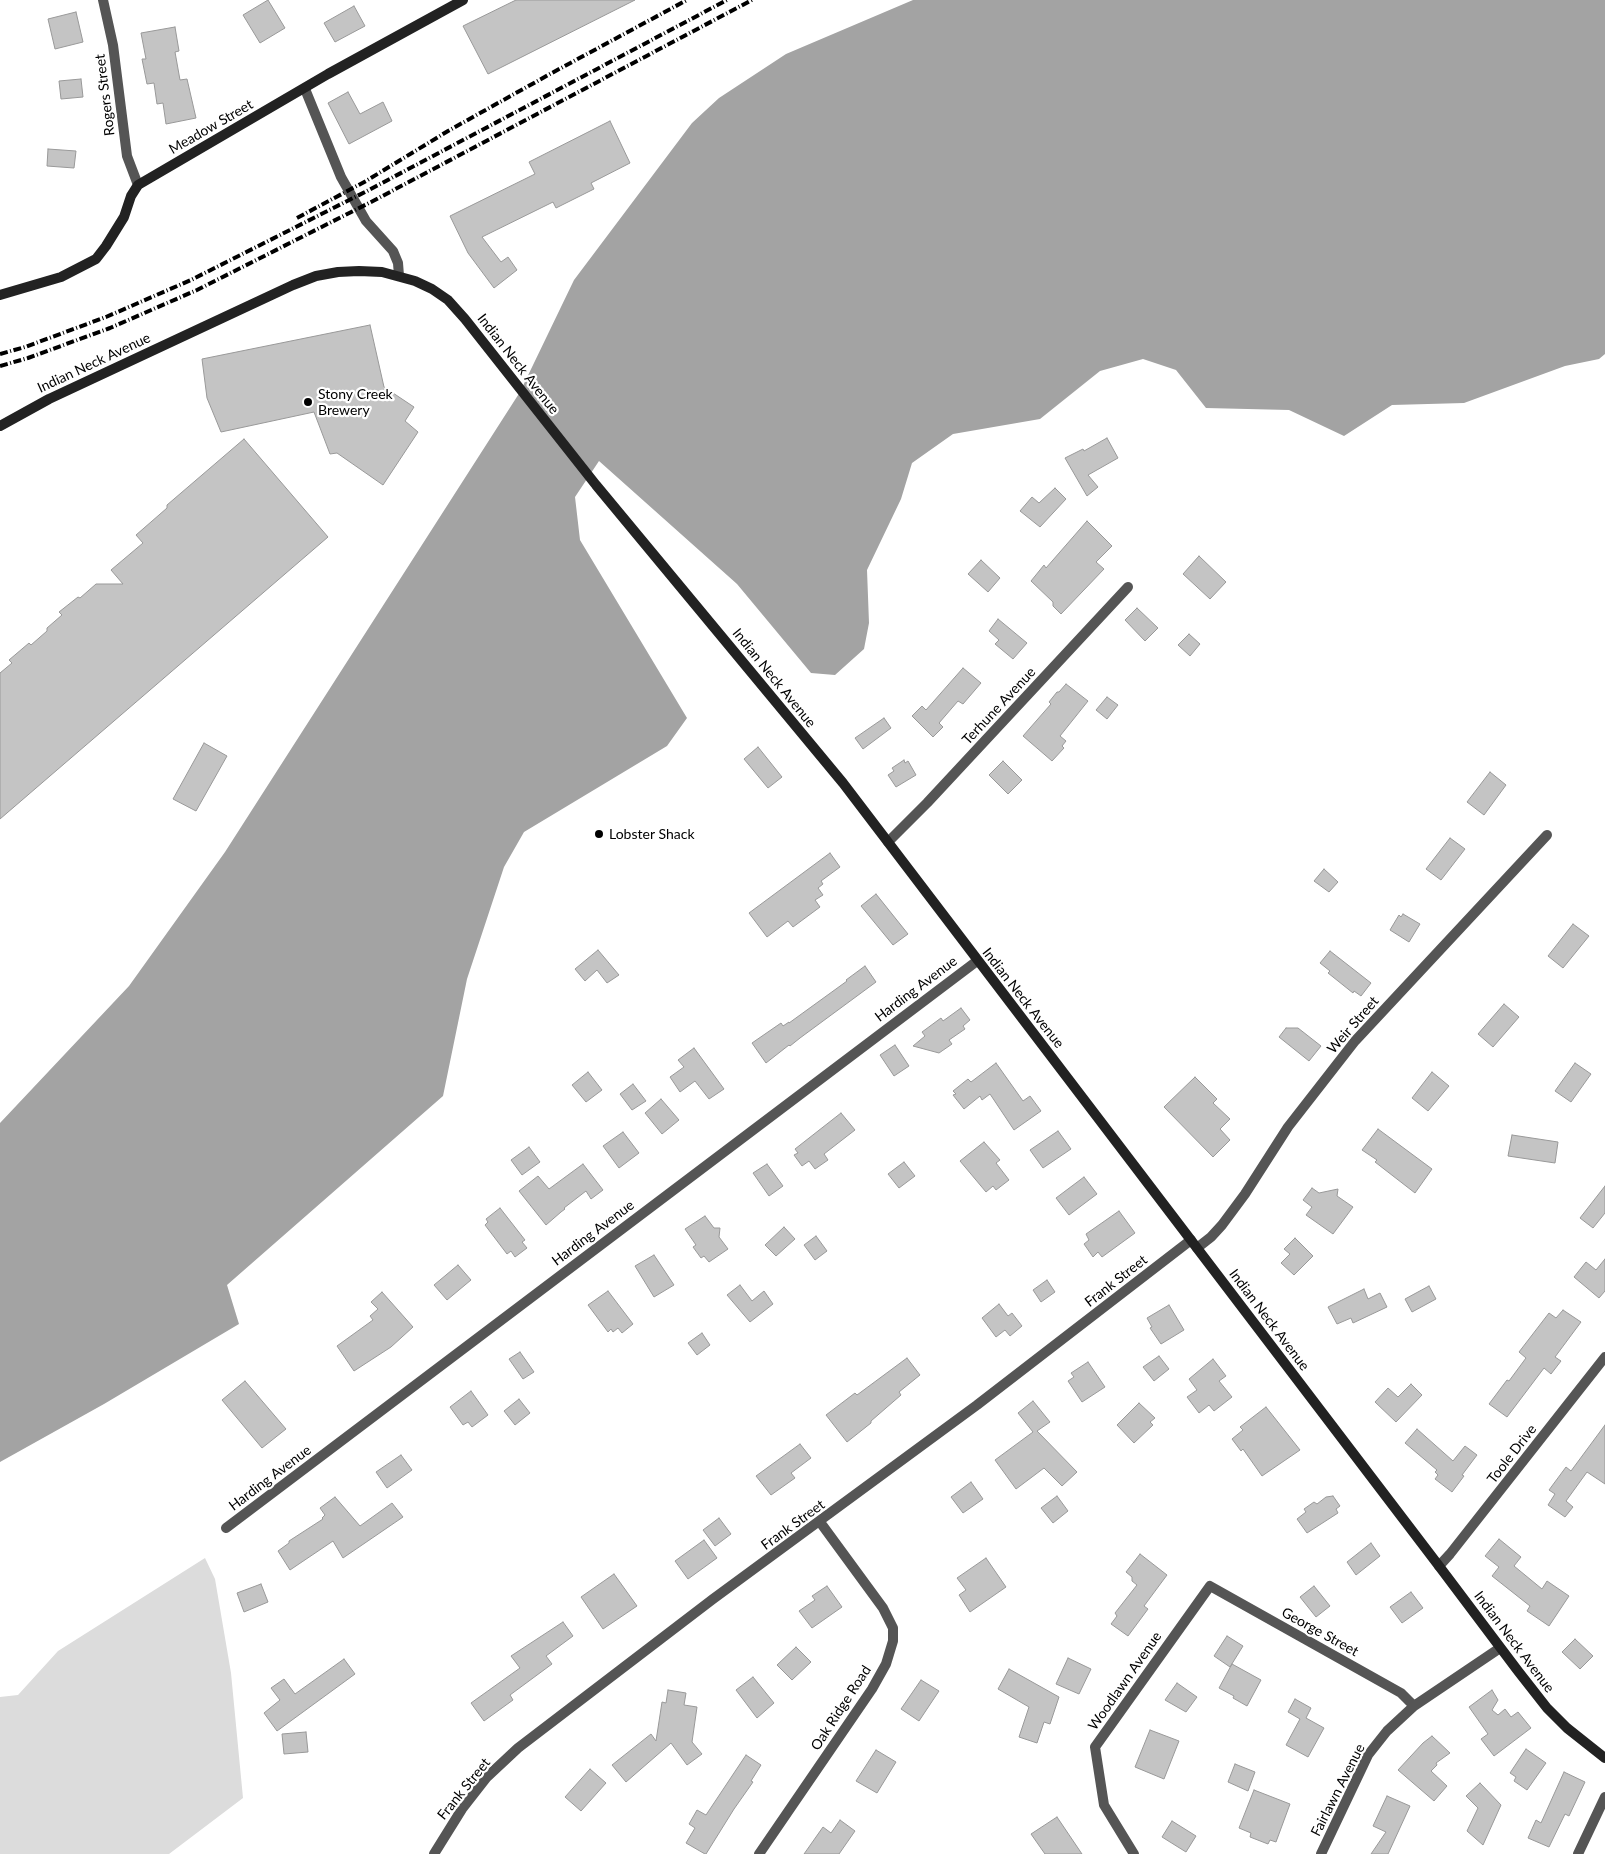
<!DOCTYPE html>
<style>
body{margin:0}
canvas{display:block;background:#fff}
</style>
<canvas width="1605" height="1854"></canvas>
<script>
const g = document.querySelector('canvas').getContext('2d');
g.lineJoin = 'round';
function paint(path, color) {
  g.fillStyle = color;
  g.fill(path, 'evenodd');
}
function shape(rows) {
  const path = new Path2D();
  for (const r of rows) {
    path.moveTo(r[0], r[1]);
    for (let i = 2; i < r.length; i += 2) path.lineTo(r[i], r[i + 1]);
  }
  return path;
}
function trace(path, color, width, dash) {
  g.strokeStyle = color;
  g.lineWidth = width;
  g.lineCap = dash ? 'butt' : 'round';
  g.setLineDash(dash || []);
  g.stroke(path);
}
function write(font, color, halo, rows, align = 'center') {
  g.font = font + ' Lato,sans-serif';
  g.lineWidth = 4.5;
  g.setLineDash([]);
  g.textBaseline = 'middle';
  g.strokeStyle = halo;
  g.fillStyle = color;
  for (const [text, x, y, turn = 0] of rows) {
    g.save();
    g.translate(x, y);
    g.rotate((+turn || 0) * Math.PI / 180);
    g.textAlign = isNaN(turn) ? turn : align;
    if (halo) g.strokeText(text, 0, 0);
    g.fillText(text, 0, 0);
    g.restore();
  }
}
const green = shape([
 [205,1558,215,1579,231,1673,243,1798,169,1854,0,1854,0,1697,18,1695,58,1651]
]);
const water = shape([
 [913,0,1605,0,1605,354,1599,359,1565,366,1464,403,1392,405,1344,436,1289,410,1206,408,1176,370,1143,359,1100,371,1040,419,953,434,912,463,901,499,867,570,869,623,864,649,835,675,811,673,737,584,599,461,575,497,580,540,687,718,667,746,524,832,504,867,467,979,443,1096,227,1285,239,1324,104,1404,0,1462,0,1123,129,986,225,852,520,392,574,280,692,123,719,98,786,54]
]);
const building = shape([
 [268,0,285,28,260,43,243,15,268,0],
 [516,0,635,0,488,74,463,26,516,0],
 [354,6,365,26,335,42,324,23,354,6],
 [76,12,83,42,55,49,48,19,76,12],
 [175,27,179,51,175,52,180,80,187,79,196,118,166,124,163,103,157,104,154,83,147,84,142,59,146,59,141,33,175,27],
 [81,79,83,97,61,99,59,81,81,79],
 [348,92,360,114,383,102,392,121,349,144,328,103,348,92],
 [610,121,630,163,591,183,594,189,556,208,553,202,482,237,501,262,508,257,517,270,494,288,468,253,450,216,535,174,529,162,610,121],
 [48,149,76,151,74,168,47,166,48,149],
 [370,325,384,387,414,407,405,421,418,432,383,485,337,453,330,454,314,412,221,432,207,398,202,359,370,325],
 [1107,438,1118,458,1088,475,1098,487,1087,496,1065,458,1083,449,1084,451,1107,438],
 [244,439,328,537,0,819,0,673,12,663,9,660,29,643,31,645,47,631,47,628,62,615,59,612,78,597,80,598,96,584,123,584,111,570,143,543,136,535,167,508,167,505,244,439],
 [1055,488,1066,499,1040,527,1020,511,1032,497,1039,503,1055,488],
 [1087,521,1112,546,1096,562,1104,569,1061,614,1053,606,1053,602,1031,581,1044,565,1046,568,1087,521],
 [1199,556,1226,582,1210,599,1183,574,1199,556],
 [981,560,1000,578,988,592,968,574,981,560],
 [1137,608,1158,628,1145,641,1125,620,1137,608],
 [998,619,1027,643,1013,659,995,644,999,640,989,631,998,619],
 [1189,634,1200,644,1190,656,1178,645,1189,634],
 [963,668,981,683,963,704,958,701,939,723,943,727,933,737,912,716,922,706,926,710,963,668],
 [1066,684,1088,701,1060,736,1066,741,1062,746,1064,748,1052,761,1023,736,1051,704,1049,702,1057,692,1059,692,1066,684],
 [1107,697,1118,705,1107,719,1096,710,1107,697],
 [884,718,891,728,863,749,855,738,884,718],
 [204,743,227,756,196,811,173,799,204,743],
 [758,747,782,777,768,788,744,759,758,747],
 [904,760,905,763,908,761,916,775,896,787,888,775,894,771,892,768,904,760],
 [1003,761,1022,780,1008,794,989,775,1003,761],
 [1490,772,1506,785,1484,815,1467,802,1490,772],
 [1450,838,1465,849,1441,880,1426,869,1450,838],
 [830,853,840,867,821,881,823,884,818,888,823,895,815,900,820,907,793,927,788,921,767,937,749,913,830,853],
 [1324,869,1338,882,1329,892,1314,881,1324,869],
 [876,894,908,934,893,945,861,906,876,894],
 [1403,914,1420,924,1409,942,1390,930,1399,915,1401,917,1403,914],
 [1573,924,1589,936,1563,968,1548,956,1573,924],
 [598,950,619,975,607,983,597,970,585,981,575,969,598,950],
 [1330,951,1371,983,1361,996,1354,991,1353,993,1328,973,1330,971,1320,963,1330,951],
 [865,966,876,982,800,1038,790,1046,789,1045,766,1063,752,1043,781,1023,783,1026,789,1022,789,1023,847,981,846,980,865,966],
 [1504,1004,1519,1017,1493,1047,1478,1034,1504,1004],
 [961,1008,970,1020,963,1026,965,1029,949,1040,952,1044,939,1053,913,1046,925,1036,922,1032,941,1018,943,1021,961,1008],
 [1286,1028,1298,1028,1321,1046,1309,1061,1279,1037,1286,1028],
 [895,1045,909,1066,894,1076,880,1055,895,1045],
 [694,1048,724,1089,709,1099,695,1081,680,1092,670,1077,684,1067,678,1060,694,1048],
 [996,1063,1023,1101,1030,1096,1041,1111,1014,1130,990,1094,982,1100,980,1096,964,1109,953,1095,956,1094,953,1091,968,1079,971,1082,996,1063],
 [1575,1063,1591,1074,1571,1102,1555,1091,1575,1063],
 [588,1072,602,1090,586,1102,572,1085,588,1072],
 [1432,1072,1449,1086,1428,1111,1412,1098,1432,1072],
 [1195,1077,1217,1099,1213,1103,1230,1119,1220,1129,1230,1140,1213,1157,1164,1107,1195,1077],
 [633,1084,646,1101,632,1110,620,1094,633,1084],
 [661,1099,679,1120,662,1134,645,1113,661,1099],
 [841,1113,855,1130,824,1154,828,1160,815,1169,809,1161,802,1166,794,1155,798,1153,795,1149,841,1113],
 [1378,1129,1432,1169,1415,1193,1375,1162,1377,1160,1362,1150,1378,1129],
 [1058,1131,1071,1149,1043,1168,1030,1150,1058,1131],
 [623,1132,639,1153,619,1168,603,1146,623,1132],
 [1512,1135,1558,1142,1555,1163,1508,1156,1512,1135],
 [984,1142,1000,1160,996,1163,1009,1180,996,1190,993,1186,986,1192,960,1161,984,1142],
 [529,1147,540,1162,522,1175,511,1160,529,1147],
 [904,1162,915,1176,899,1188,888,1174,904,1162],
 [583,1164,603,1190,591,1199,586,1191,564,1208,565,1209,561,1212,546,1225,519,1191,538,1176,549,1189,583,1164],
 [767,1164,783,1186,769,1196,753,1173,767,1164],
 [1084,1177,1097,1194,1069,1215,1056,1198,1084,1177],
 [1605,1186,1605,1213,1593,1228,1580,1218,1605,1186],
 [1312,1188,1319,1193,1338,1189,1337,1196,1353,1207,1333,1234,1306,1215,1312,1207,1303,1200,1312,1188],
 [500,1208,525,1240,522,1242,527,1248,515,1257,511,1251,507,1254,485,1225,488,1222,486,1219,500,1208],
 [1119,1211,1135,1233,1102,1257,1098,1252,1093,1257,1084,1244,1089,1240,1086,1234,1119,1211],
 [705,1216,714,1228,720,1228,719,1237,728,1249,709,1262,704,1256,701,1258,693,1247,696,1245,685,1229,705,1216],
 [784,1227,795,1239,776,1256,765,1245,784,1227],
 [816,1236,827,1251,815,1260,804,1245,816,1236],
 [1295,1238,1313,1256,1294,1275,1281,1263,1290,1254,1284,1249,1295,1238],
 [654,1255,674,1285,654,1297,635,1266,654,1255],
 [1605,1259,1605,1291,1599,1298,1574,1277,1586,1262,1596,1270,1605,1259],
 [458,1265,471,1280,447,1300,434,1285,458,1265],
 [1047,1280,1055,1292,1041,1302,1033,1290,1047,1280],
 [740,1285,752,1301,764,1291,773,1304,750,1322,727,1295,740,1285],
 [1429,1286,1436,1299,1412,1312,1405,1299,1429,1286],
 [1364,1289,1368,1299,1380,1293,1387,1307,1353,1323,1351,1318,1337,1324,1328,1307,1364,1289],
 [608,1291,633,1324,622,1333,618,1328,613,1332,611,1329,608,1332,588,1305,608,1291],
 [382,1292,413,1327,391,1347,354,1371,337,1346,373,1320,370,1316,378,1309,371,1302,382,1292],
 [999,1304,1008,1316,1012,1313,1022,1326,1010,1336,1005,1330,996,1337,982,1318,999,1304],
 [1169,1305,1184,1330,1161,1344,1150,1328,1152,1327,1147,1318,1169,1305],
 [1563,1310,1581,1322,1555,1357,1561,1361,1551,1374,1544,1368,1507,1417,1489,1404,1507,1380,1509,1381,1526,1358,1519,1352,1549,1313,1556,1318,1563,1310],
 [702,1333,710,1345,697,1355,688,1343,702,1333],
 [520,1352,534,1372,523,1379,509,1359,520,1352],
 [1159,1356,1169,1369,1154,1381,1143,1367,1159,1356],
 [907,1358,920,1375,899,1392,901,1395,871,1421,871,1423,847,1442,826,1415,855,1393,857,1395,907,1358],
 [1213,1359,1226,1376,1219,1381,1232,1397,1214,1411,1209,1405,1199,1413,1187,1397,1197,1390,1189,1379,1213,1359],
 [1088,1362,1105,1387,1082,1402,1068,1381,1074,1377,1071,1373,1088,1362],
 [245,1381,286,1429,262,1448,222,1400,245,1381],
 [1411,1384,1422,1395,1396,1422,1375,1402,1388,1388,1398,1397,1411,1384],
 [471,1391,488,1415,472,1427,468,1422,463,1425,450,1407,471,1391],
 [519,1399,530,1413,515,1425,504,1411,519,1399],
 [1033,1401,1050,1422,1037,1431,1077,1472,1062,1486,1044,1468,1016,1489,995,1460,1033,1432,1018,1413,1033,1401],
 [1139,1403,1155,1418,1150,1422,1153,1425,1134,1443,1117,1425,1139,1403],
 [1266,1407,1300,1450,1262,1476,1243,1449,1241,1451,1232,1439,1243,1430,1240,1427,1266,1407],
 [1605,1425,1605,1484,1587,1472,1566,1501,1573,1507,1565,1517,1548,1505,1555,1494,1549,1490,1566,1467,1571,1471,1605,1425],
 [1417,1429,1453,1461,1465,1446,1477,1455,1462,1475,1464,1476,1452,1492,1435,1479,1438,1475,1435,1472,1437,1470,1405,1443,1417,1429],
 [800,1444,811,1458,791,1473,795,1478,771,1495,756,1476,800,1444],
 [401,1455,412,1470,387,1488,376,1472,401,1455],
 [971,1482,983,1499,963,1513,951,1497,971,1482],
 [1057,1496,1068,1511,1053,1523,1041,1508,1057,1496],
 [1333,1496,1340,1506,1336,1509,1338,1513,1307,1533,1297,1519,1306,1512,1304,1509,1314,1502,1317,1504,1326,1497,1333,1496],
 [335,1497,360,1526,392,1503,403,1517,343,1558,333,1541,290,1570,278,1551,289,1543,289,1541,323,1519,322,1518,325,1515,320,1508,335,1497],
 [719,1518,731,1534,715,1546,703,1530,719,1518],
 [1499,1539,1521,1557,1514,1566,1542,1589,1547,1581,1569,1596,1549,1626,1527,1611,1530,1606,1492,1576,1499,1567,1485,1556,1499,1539],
 [704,1540,717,1558,688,1579,675,1561,704,1540],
 [1371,1543,1380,1556,1356,1575,1347,1562,1371,1543],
 [1140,1554,1167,1575,1144,1606,1148,1609,1128,1636,1111,1624,1117,1616,1115,1613,1137,1585,1132,1581,1132,1577,1126,1572,1140,1554],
 [986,1558,1006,1587,970,1612,959,1595,966,1590,957,1578,986,1558],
 [614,1574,637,1606,603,1629,581,1597,614,1574],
 [261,1584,268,1602,244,1612,237,1593,261,1584],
 [827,1586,842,1607,812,1628,799,1611,815,1600,812,1596,827,1586],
 [1314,1586,1330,1606,1316,1617,1300,1597,1314,1586],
 [1411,1592,1423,1608,1402,1623,1390,1607,1411,1592],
 [563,1622,573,1636,546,1656,552,1664,510,1695,513,1700,484,1721,471,1703,520,1668,511,1656,563,1622],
 [1227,1636,1243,1646,1230,1667,1214,1656,1227,1636],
 [1575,1639,1593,1656,1580,1669,1562,1652,1575,1639],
 [796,1647,811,1662,792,1680,777,1665,796,1647],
 [1068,1658,1091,1669,1079,1694,1056,1684,1068,1658],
 [344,1659,355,1674,277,1731,264,1713,280,1700,271,1688,284,1679,295,1694,344,1659],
 [1232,1664,1261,1680,1247,1706,1233,1698,1234,1696,1219,1688,1232,1664],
 [1009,1669,1059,1697,1050,1724,1044,1722,1037,1743,1019,1737,1029,1707,998,1689,1009,1669],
 [753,1677,774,1703,757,1718,736,1690,753,1677],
 [921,1680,939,1691,919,1721,901,1709,921,1680],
 [1177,1683,1197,1697,1186,1712,1165,1700,1177,1683],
 [668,1690,686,1693,684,1705,697,1707,692,1742,702,1754,687,1765,671,1743,626,1782,612,1765,651,1734,656,1741,662,1702,666,1703,668,1690],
 [1492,1690,1498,1700,1492,1710,1498,1715,1505,1709,1511,1717,1518,1712,1531,1728,1494,1756,1481,1739,1488,1734,1469,1707,1492,1690],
 [1295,1699,1311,1708,1306,1718,1324,1728,1308,1757,1286,1745,1300,1719,1288,1712,1295,1699],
 [1150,1730,1179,1741,1164,1779,1135,1767,1150,1730],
 [306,1732,308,1752,284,1754,282,1734,306,1732],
 [1432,1736,1450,1753,1436,1763,1437,1765,1431,1771,1447,1786,1434,1801,1398,1770,1423,1743,1432,1736],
 [1526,1749,1546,1763,1527,1790,1514,1781,1516,1777,1510,1773,1526,1749],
 [876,1750,896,1762,877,1793,856,1781,876,1750],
 [746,1755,761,1765,751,1781,753,1782,734,1809,706,1854,705,1854,686,1843,695,1828,689,1824,697,1810,706,1815,746,1755],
 [1235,1764,1255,1772,1248,1791,1228,1782,1235,1764],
 [590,1769,606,1783,581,1811,565,1797,590,1769],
 [1564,1772,1585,1782,1569,1816,1565,1814,1549,1847,1528,1838,1536,1820,1541,1823,1564,1772],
 [1480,1783,1501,1805,1483,1845,1467,1831,1478,1808,1466,1796,1480,1783],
 [1254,1790,1290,1804,1276,1842,1270,1840,1268,1844,1250,1837,1251,1833,1239,1828,1254,1790],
 [1387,1796,1410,1806,1388,1854,1371,1854,1386,1832,1373,1826,1387,1796],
 [1057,1817,1082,1854,1045,1854,1031,1834,1057,1817],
 [840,1820,855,1831,839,1854,804,1854,823,1827,831,1833,840,1820],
 [1172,1821,1196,1836,1186,1852,1162,1837,1172,1821]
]);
const street = shape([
 [103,0,113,45,127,156,138,185],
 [305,89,341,177,366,221,393,251,398,263,399,276],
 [888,842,927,803,1128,587],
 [1197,1248,1211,1237,1222,1225,1245,1194,1288,1127,1355,1041,1547,835],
 [226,1528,977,961],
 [1439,1566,1450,1554,1605,1357],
 [434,1854,462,1809,487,1777,518,1748,713,1599,977,1405,1191,1240],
 [759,1854,872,1689,886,1664,893,1641,893,1628,883,1608,820,1522],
 [1134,1854,1104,1805,1095,1747,1210,1586,1401,1693,1414,1706],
 [1321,1854,1368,1755,1387,1731,1414,1706,1500,1648],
 [1578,1854,1605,1797]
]);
const secondary = shape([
 [0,295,61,277,96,259,106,246,124,217,131,196,138,185,328,74,463,0],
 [0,426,49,399,293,285,316,276,338,272,359,271,382,272,415,281,432,289,448,300,465,319,596,485,843,783,1439,1566,1518,1671,1547,1708,1567,1728,1605,1758]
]);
const rail = shape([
 [297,218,366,181,448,131,550,74,687,0],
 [0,354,25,347,106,317,191,280,367,191,727,0],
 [0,366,28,358,110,328,197,290,373,201,752,0]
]);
const markers = [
 [308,402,5,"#000"],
 [599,834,5,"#000"]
];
const streetNames = [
 ["Rogers Street",105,95,-97],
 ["Meadow Street",211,127,-30],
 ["Indian Neck Avenue",94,363,-25],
 ["Indian Neck Avenue",518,364,52],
 ["Indian Neck Avenue",774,678,51],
 ["Terhune Avenue",999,706,-47],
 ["Harding Avenue",916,989,-37],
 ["Indian Neck Avenue",1023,998,52],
 ["Weir Street",1353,1025,-49],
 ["Harding Avenue",593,1233,-37],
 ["Frank Street",1116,1281,-38],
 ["Indian Neck Avenue",1269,1320,53],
 ["Toole Drive",1512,1454,-52],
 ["Harding Avenue",270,1478,-37],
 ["Frank Street",793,1525,-36],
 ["George Street",1320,1632,29],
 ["Indian Neck Avenue",1514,1642,53],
 ["Woodlawn Avenue",1125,1681,-55],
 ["Oak Ridge Road",841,1708,-57],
 ["Frank Street",464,1789,-51],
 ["Fairlawn Avenue",1338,1790,-63]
];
const poiNames = [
 ["Stony Creek",318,394],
 ["Brewery",318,410],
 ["Lobster Shack",609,834]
];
paint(green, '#dcdcdc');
paint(water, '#a3a3a3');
paint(building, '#c4c4c4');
trace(building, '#999', 1);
trace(street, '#555', 10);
trace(secondary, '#222', 10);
trace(rail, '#000', 4, [8, 2.5, 1, 2.5]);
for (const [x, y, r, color] of markers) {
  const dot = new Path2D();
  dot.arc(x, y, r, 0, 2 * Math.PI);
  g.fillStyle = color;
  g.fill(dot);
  trace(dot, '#fff', 2);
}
write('14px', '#000', '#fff', streetNames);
write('14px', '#000', '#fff', poiNames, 'left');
</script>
